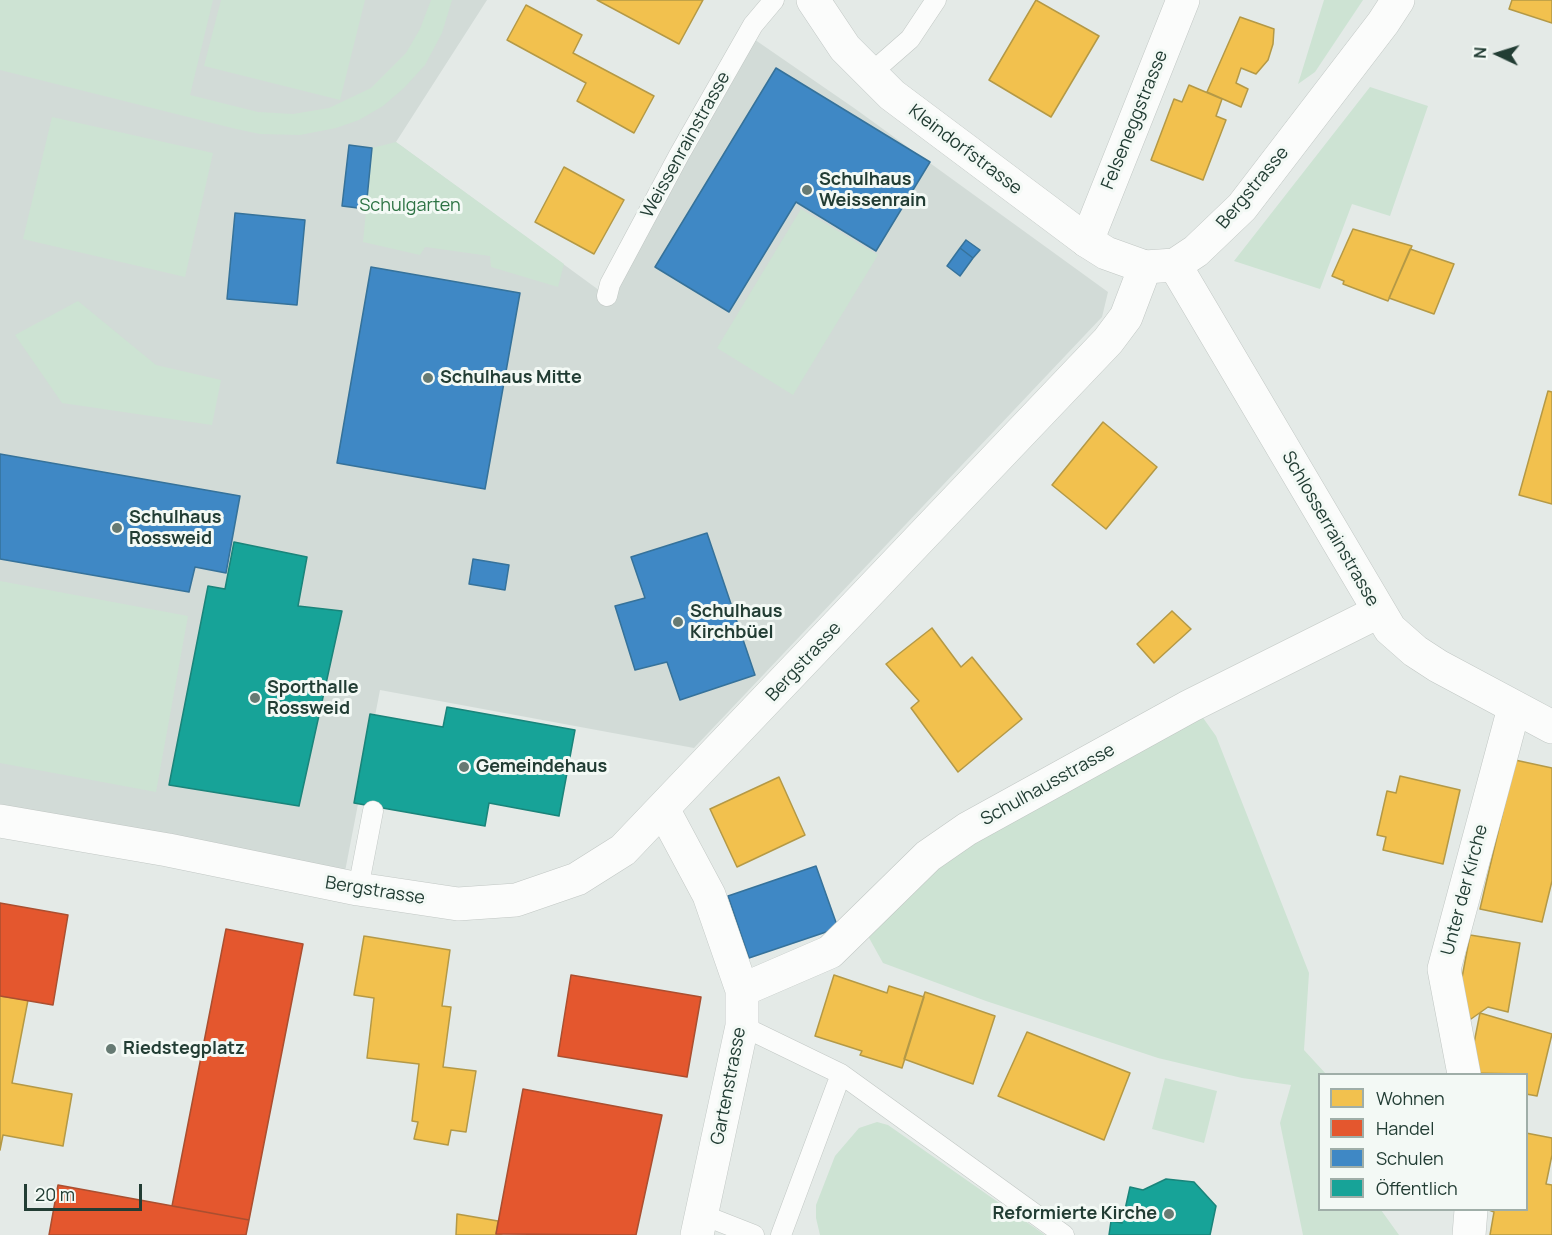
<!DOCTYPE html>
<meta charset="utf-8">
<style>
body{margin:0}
#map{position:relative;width:1552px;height:1235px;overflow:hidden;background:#e4eae7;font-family:Manrope,sans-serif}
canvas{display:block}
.legend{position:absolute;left:1318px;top:1073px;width:210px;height:138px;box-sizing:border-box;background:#f3f9f5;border:2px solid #9faea8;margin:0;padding:8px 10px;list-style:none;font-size:18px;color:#223d34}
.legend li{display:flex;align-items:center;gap:12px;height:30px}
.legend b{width:30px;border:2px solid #9faea8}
.north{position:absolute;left:1468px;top:24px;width:60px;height:60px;-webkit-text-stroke:4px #f3f9f5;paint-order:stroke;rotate:274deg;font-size:16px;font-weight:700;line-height:24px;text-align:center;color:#223d34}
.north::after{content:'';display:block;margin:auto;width:21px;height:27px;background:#223d34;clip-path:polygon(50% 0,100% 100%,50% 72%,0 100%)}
.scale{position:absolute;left:24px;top:1184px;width:118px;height:27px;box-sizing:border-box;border:3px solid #223d34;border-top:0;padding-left:8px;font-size:18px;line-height:21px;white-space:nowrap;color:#223d34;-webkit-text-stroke:4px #f3f9f5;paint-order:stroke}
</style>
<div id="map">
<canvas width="1552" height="1235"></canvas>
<ul class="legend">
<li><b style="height:16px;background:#f2c14e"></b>Wohnen</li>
<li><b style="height:16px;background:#e4572e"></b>Handel</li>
<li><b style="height:16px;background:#3f88c5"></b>Schulen</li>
<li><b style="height:16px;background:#17a398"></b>Öffentlich</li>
</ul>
<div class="north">N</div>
<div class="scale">20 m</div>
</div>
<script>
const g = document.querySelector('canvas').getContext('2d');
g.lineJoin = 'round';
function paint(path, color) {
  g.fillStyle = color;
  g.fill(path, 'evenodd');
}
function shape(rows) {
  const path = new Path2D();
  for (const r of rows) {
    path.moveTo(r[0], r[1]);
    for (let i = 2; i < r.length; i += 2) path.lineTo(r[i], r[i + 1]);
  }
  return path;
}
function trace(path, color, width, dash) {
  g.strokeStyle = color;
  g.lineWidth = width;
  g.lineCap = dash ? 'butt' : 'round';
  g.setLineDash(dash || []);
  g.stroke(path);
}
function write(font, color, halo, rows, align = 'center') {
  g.font = font + ' Manrope,sans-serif';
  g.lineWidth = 6;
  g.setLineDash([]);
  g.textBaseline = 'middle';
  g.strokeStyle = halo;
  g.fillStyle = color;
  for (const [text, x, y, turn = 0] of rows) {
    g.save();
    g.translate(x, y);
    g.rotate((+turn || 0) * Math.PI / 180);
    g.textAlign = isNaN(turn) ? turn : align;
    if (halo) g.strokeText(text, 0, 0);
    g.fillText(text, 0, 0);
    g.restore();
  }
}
const built = shape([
 [0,0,487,0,396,142,607,296,748,35,854,108,1108,292,1102,317,694,748,380,690,342,887,0,821]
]);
const green = shape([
 [0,0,213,0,190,95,258,112,293,114,329,108,371,88,406,53,420,29,431,0,452,0,442,33,425,65,404,88,383,106,359,120,336,128,300,135,260,134,236,129,0,70],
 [221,0,365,0,340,100,204,66],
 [1324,0,1363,0,1315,72,1298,84],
 [1370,87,1428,106,1390,216,1352,204,1320,289,1234,261],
 [52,117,213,153,185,277,23,239],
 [396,142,564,264,558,287,491,267,490,256,425,247,420,255,363,242,372,148],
 [801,209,878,255,793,395,717,348],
 [78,301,156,365,221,380,212,425,62,403,15,335],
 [0,581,188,616,156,792,0,763],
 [1201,715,1216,736,1309,973,1304,1050,1326,1074,1320,1074,1320,1210,1381,1210,1399,1235,1303,1235,1280,1123,1291,1085,1242,1078,1158,1058,986,1001,883,963,868,936,928,872,976,838],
 [1165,1078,1217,1091,1204,1143,1152,1129],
 [877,1122,888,1125,1045,1235,820,1235,816,1218,816,1205,835,1156,859,1128]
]);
const homes = shape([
 [597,0,703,0,679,44,597,0],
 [1036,0,1099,36,1051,117,989,80,1036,0],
 [1512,0,1552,0,1552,23,1509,9,1512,0],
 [526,5,582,35,573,53,654,96,634,133,577,101,586,83,507,40,526,5],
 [1240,17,1274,29,1273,44,1268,60,1256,74,1241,68,1236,83,1248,89,1241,107,1207,92,1240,17],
 [1189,85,1222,99,1216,116,1226,120,1203,180,1151,160,1174,99,1182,102,1189,85],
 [564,167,624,200,594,254,535,222,564,167],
 [1353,229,1412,246,1388,301,1343,284,1344,281,1332,276,1353,229],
 [1410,249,1454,264,1434,314,1389,298,1410,249],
 [1548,391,1552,392,1552,504,1519,495,1548,391],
 [1103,422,1157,467,1106,529,1052,485,1103,422],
 [1172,611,1191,629,1154,663,1137,644,1172,611],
 [932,628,961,667,972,657,1022,719,958,772,911,708,919,701,886,664,932,628],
 [1515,760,1552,768,1552,881,1542,922,1480,909,1515,760],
 [1400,776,1460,790,1443,864,1383,850,1386,837,1377,835,1387,791,1396,793,1400,776],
 [779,777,805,835,737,867,710,809,779,777],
 [1470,935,1520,943,1508,1012,1488,1007,1471,1019,1460,1019,1458,999,1470,935],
 [364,936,450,950,442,1006,451,1007,443,1067,476,1071,466,1132,451,1130,448,1145,414,1139,418,1122,412,1121,419,1064,367,1058,374,998,354,995,364,936],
 [834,975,887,993,889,986,924,997,902,1068,860,1055,862,1051,815,1036,834,975],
 [925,992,995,1016,973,1084,904,1059,925,992],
 [0,996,28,1000,12,1083,72,1094,63,1146,3,1135,0,1150,0,996],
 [1480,1013,1552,1034,1537,1096,1526,1094,1526,1074,1468,1073,1480,1013],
 [1027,1032,1130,1073,1104,1140,998,1096,1027,1032],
 [1526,1133,1552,1138,1552,1155,1546,1184,1552,1185,1552,1235,1490,1235,1494,1212,1489,1210,1526,1210,1526,1133],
 [457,1214,498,1221,496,1234,502,1235,456,1235,457,1214]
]);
const shops = shape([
 [0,903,68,915,53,1005,0,996,0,903],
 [226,929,303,944,249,1220,172,1206,226,929],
 [571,975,701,997,687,1077,558,1056,571,975],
 [523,1089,662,1115,636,1235,496,1234,523,1089],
 [58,1185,249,1220,246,1235,49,1235,58,1185]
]);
const schools = shape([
 [776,68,930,162,876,251,796,202,729,312,655,267,776,68],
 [349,145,372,148,366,209,342,206,349,145],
 [235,213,305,220,297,305,227,299,235,213],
 [966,240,980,250,973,258,960,248,966,240],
 [960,248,973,258,960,276,947,266,960,248],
 [371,267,520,293,485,489,337,463,371,267],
 [0,454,240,496,226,573,195,567,189,592,0,559,0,454],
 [707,533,755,675,680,700,667,662,635,670,615,606,645,598,631,557,707,533],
 [473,559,509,565,505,590,469,584,473,559],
 [816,866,838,928,749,958,728,896,816,866]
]);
const public = shape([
 [234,542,307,557,298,606,342,611,299,806,169,785,208,586,225,589,234,542],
 [447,707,575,730,559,816,489,803,485,826,354,803,370,714,443,727,447,707],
 [1166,1179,1194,1182,1216,1206,1210,1235,1109,1235,1111,1221,1122,1223,1130,1187,1143,1190,1166,1179]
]);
const service = shape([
 [870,74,910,39,936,0],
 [607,296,610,284,679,155,753,25,774,0],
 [358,889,373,811],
 [742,1026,841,1074,1064,1235],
 [703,1215,754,1235],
 [781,1235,841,1074]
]);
const minor = shape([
 [1087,241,1183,0],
 [1175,265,1390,629,1415,651,1438,666,1552,727],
 [663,809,709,895,742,990,742,1026,697,1235],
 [0,821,168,850,358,889,458,904,516,900,577,879,623,850,1108,341,1126,317,1145,267],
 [742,990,830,952,928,856,967,829,1190,706,1378,612],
 [1464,1074,1444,969,1514,708],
 [1469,1235,1471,1210]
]);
const tertiary = shape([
 [813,0,845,48,892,95,1087,241,1106,253,1145,267,1175,265,1196,251,1242,207,1383,23,1398,0]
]);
const markers = [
 [807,190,6,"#667a73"],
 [428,378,6,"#667a73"],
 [117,528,6,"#667a73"],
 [678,622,6,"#667a73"],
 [255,698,6,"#667a73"],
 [464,767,6,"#667a73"],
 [111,1049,6,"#667a73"],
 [1169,1214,6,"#667a73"]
];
const streetNames = [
 ["Felseneggstrasse",1135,120,-68],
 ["Weissenrainstrasse",686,145,-61],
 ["Kleindorfstrasse",965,150,37],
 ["Bergstrasse",1253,188,-50],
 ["Schlosserrainstrasse",1330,529,60],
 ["Bergstrasse",804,662,-47],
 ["Schulhausstrasse",1048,785,-29],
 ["Unter der Kirche",1465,890,-75],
 ["Bergstrasse",375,891,9],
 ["Gartenstrasse",729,1086,-79]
];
const poiNames = [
 ["Schulhaus",819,180],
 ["Weissenrain",819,201],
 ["Schulhaus Mitte",440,378],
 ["Schulhaus",129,518],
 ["Rossweid",129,539],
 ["Schulhaus",690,612],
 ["Kirchbüel",690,633],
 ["Sporthalle",267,688],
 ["Rossweid",267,709],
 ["Gemeindehaus",476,767],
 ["Riedstegplatz",123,1049],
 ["Reformierte Kirche",1157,1214,"right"]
];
const parkNames = [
 ["Schulgarten",410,206]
];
paint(built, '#d2dbd7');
paint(green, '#cde3d3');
paint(homes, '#f2c14e');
trace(homes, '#b49946', 1.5);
paint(shops, '#e4572e');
trace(shops, '#aa4f30', 1.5);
paint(schools, '#3f88c5');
trace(schools, '#36729a', 1.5);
paint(public, '#17a398');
trace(public, '#1a847a', 1.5);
trace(service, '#c1c7c4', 21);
trace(minor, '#c1c7c4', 34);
trace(tertiary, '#c1c7c4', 34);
trace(service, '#fbfcfb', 20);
trace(minor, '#fbfcfb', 33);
trace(tertiary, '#fbfcfb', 33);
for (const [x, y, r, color] of markers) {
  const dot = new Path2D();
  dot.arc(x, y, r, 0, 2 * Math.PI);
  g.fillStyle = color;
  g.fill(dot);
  trace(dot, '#f3f9f5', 2);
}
write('18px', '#223d34', '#f3f9f5', streetNames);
write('bold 18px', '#223d34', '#f3f9f5', poiNames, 'left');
write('18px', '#2d7344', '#f3f9f5', parkNames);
</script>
